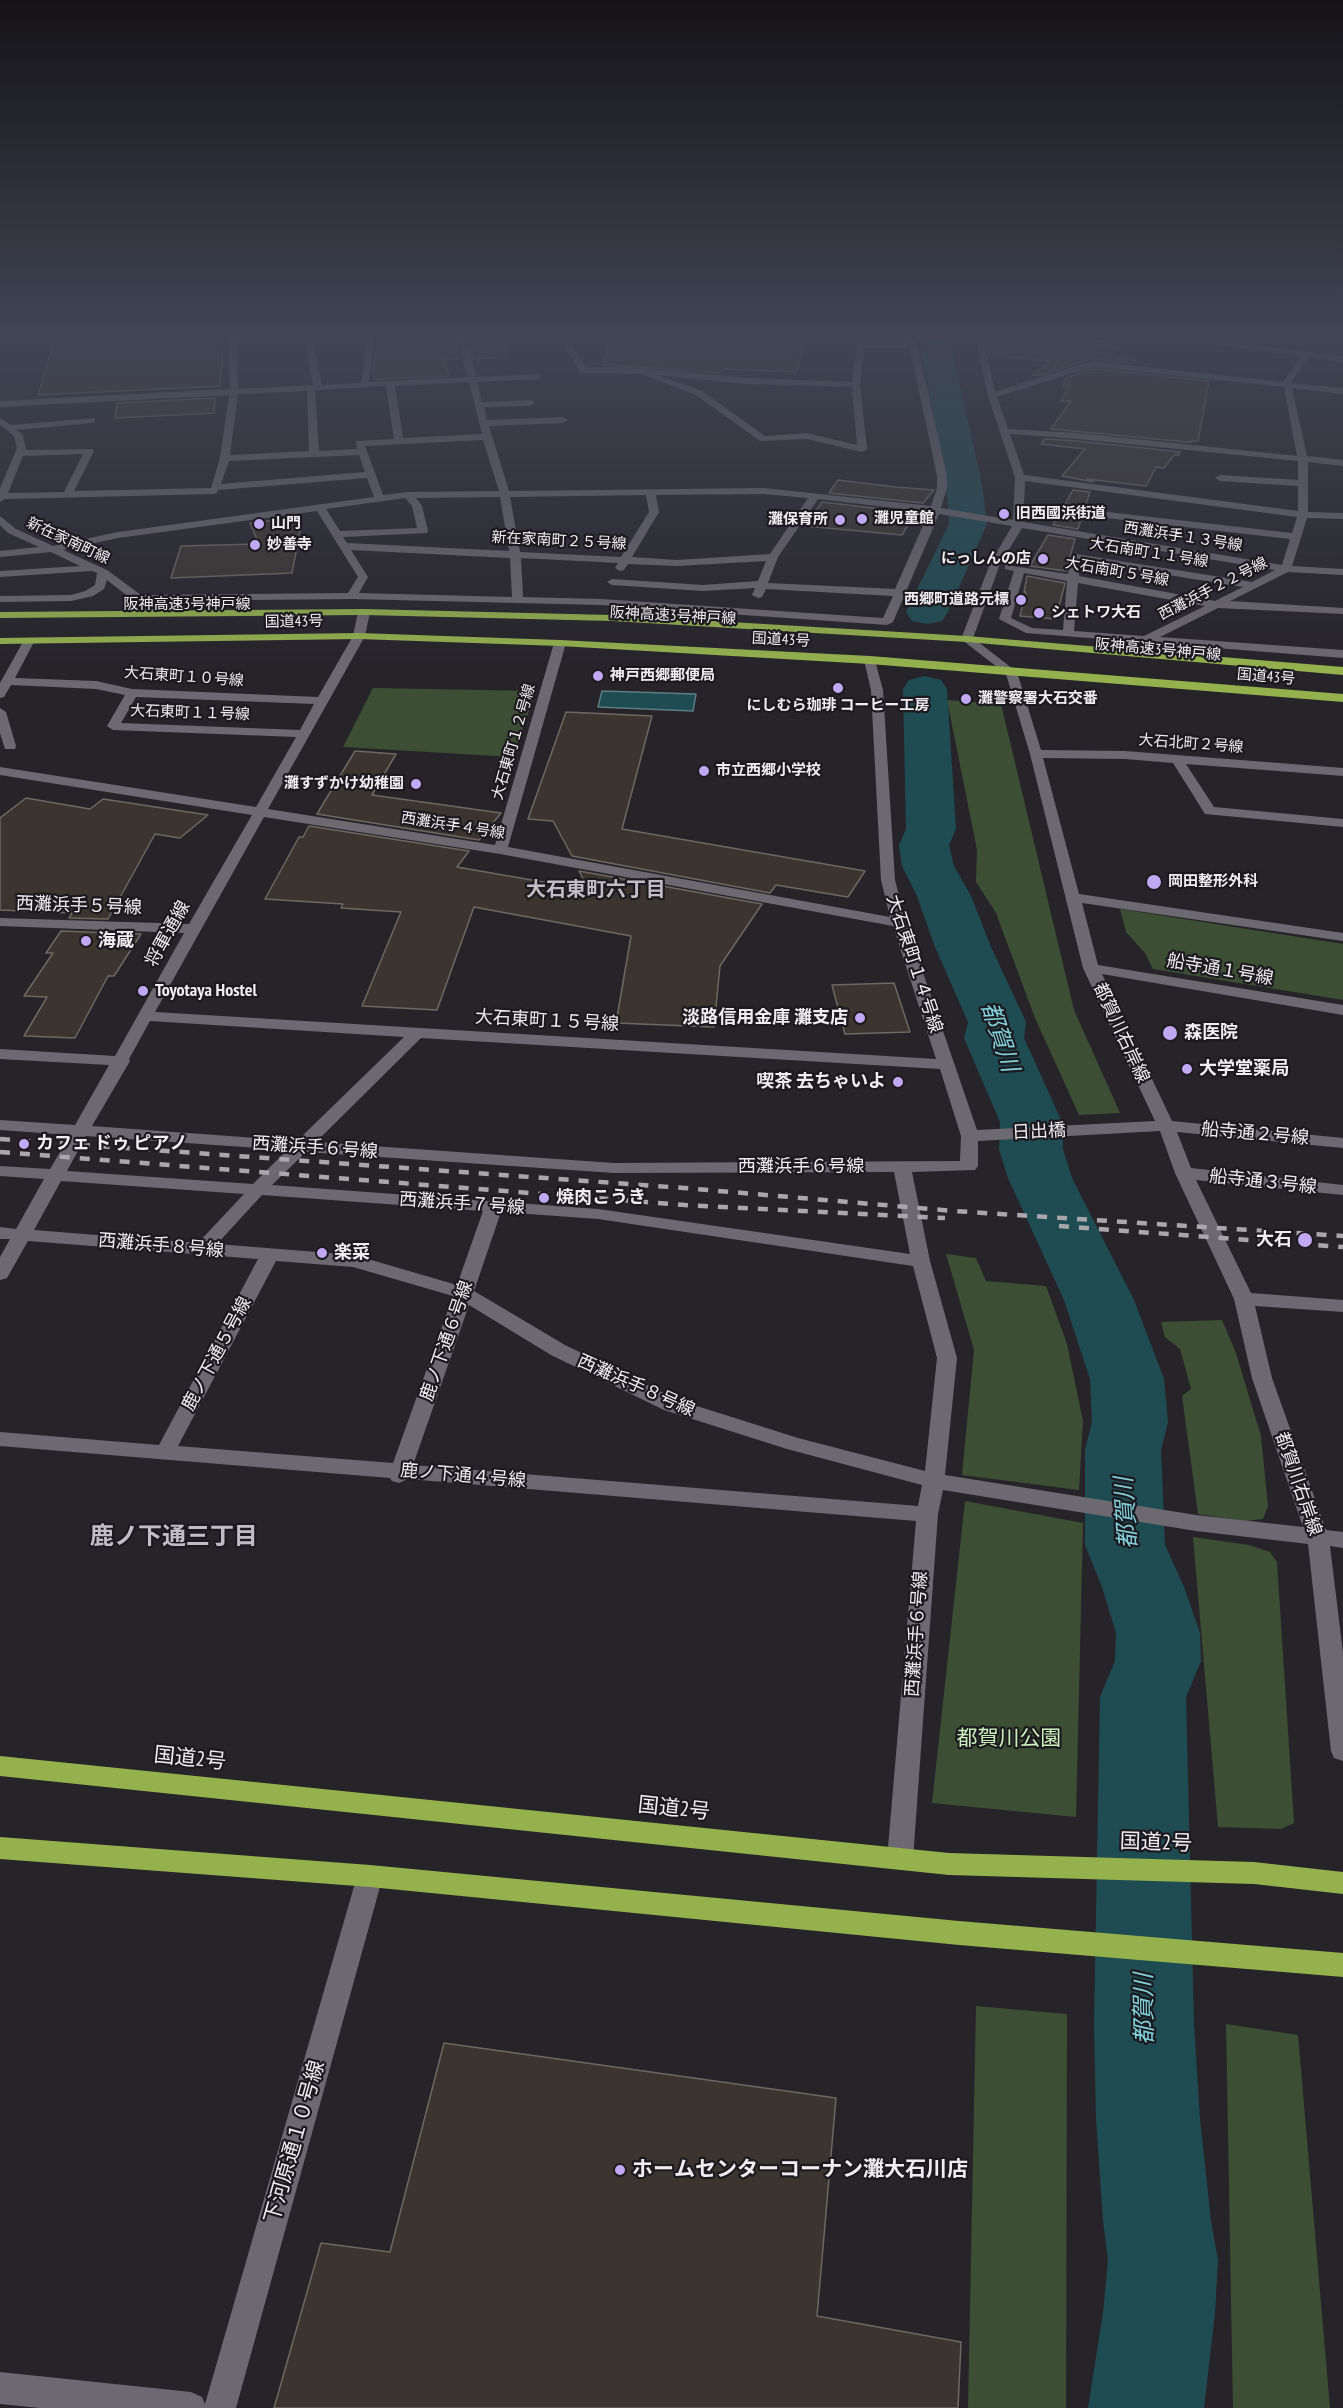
<!DOCTYPE html>
<meta charset="utf-8">
<style>
body{margin:0}
canvas{display:block;background:#262329}
</style>
<canvas width="1343" height="2408"></canvas>
<script>
const g = document.querySelector('canvas').getContext('2d');
g.lineJoin = 'round';
function paint(path, color) {
  g.fillStyle = color;
  g.fill(path, 'evenodd');
}
function shape(rows) {
  const path = new Path2D();
  for (const r of rows) {
    path.moveTo(r[0], r[1]);
    for (let i = 2; i < r.length; i += 2) path.lineTo(r[i], r[i + 1]);
  }
  return path;
}
function trace(path, color, width, dash) {
  g.strokeStyle = color;
  g.lineWidth = width;
  g.lineCap = dash ? 'butt' : 'round';
  g.setLineDash(dash || []);
  g.stroke(path);
}
function write(font, color, halo, rows, align = 'center') {
  g.font = font + ' "PT Sans Narrow","Noto Sans JP",sans-serif';
  g.lineWidth = 4.5;
  g.setLineDash([]);
  g.textBaseline = 'middle';
  g.strokeStyle = halo;
  g.fillStyle = color;
  for (const [text, x, y, turn = 0] of rows) {
    g.save();
    g.translate(x, y);
    g.rotate((+turn || 0) * Math.PI / 180);
    g.textAlign = isNaN(turn) ? turn : align;
    if (halo) g.strokeText(text, 0, 0);
    g.fillText(text, 0, 0);
    g.restore();
  }
}
const green = shape([
 [373,688,536,691,513,757,343,747],
 [947,700,1001,704,1074,1010,1120,1113,1079,1115,1035,1018,996,913,976,882,977,850],
 [1120,909,1343,944,1343,1000,1153,969,1145,953,1126,932],
 [946,1254,976,1258,986,1281,1046,1286,1067,1344,1083,1421,1079,1490,962,1475,974,1350],
 [1222,1320,1236,1353,1261,1436,1268,1506,1263,1519,1245,1521,1198,1514,1182,1396,1191,1389,1180,1349,1165,1337,1161,1322],
 [965,1501,1083,1523,1076,1817,932,1803],
 [1193,1537,1249,1545,1270,1552,1277,1562,1294,1823,1281,1829,1218,1827],
 [976,2006,1067,2014,1066,2408,968,2408],
 [1226,2024,1298,2035,1330,2408,1233,2408]
]);
const water = shape([
 [602,691,696,694,693,711,598,707,602,691]
]);
const river = shape([
 [918,332,948,332,982,484,987,524,948,612,942,621,927,624,912,621,906,612,949,524,946,484,918,332],
 [925,676,941,680,947,689,956,829,949,845,954,866,971,896,991,947,1026,1022,1024,1038,1062,1122,1063,1149,1072,1178,1134,1300,1164,1379,1168,1422,1161,1450,1165,1545,1184,1587,1200,1633,1201,1661,1186,1697,1194,2024,1200,2119,1211,2221,1218,2260,1215,2313,1204,2408,1088,2408,1103,2313,1108,2260,1103,2221,1096,2119,1094,2024,1100,1697,1115,1661,1116,1633,1102,1587,1085,1545,1085,1450,1092,1422,1090,1379,1064,1300,1008,1178,999,1149,1000,1122,964,1038,968,1022,935,947,917,896,902,866,899,845,906,829,903,689,909,680,925,676]
]);
const building = shape([
 [57,332,224,332,220,386,38,395,57,332],
 [378,332,454,332,460,359,444,360,449,376,374,379,373,372,378,332],
 [466,332,506,332,507,357,473,359,466,332],
 [610,332,806,332,797,372,724,369,719,373,604,364,610,332],
 [984,332,1021,332,1121,348,1109,357,1137,360,1134,363,1090,359,1041,375,1033,375,1050,362,989,354,984,332],
 [1092,369,1209,381,1198,441,1186,442,1051,429,1071,401,1061,401,1069,386,1063,386,1066,378,1092,369],
 [215,398,214,413,115,418,117,403,215,398],
 [1045,439,1078,441,1180,452,1178,455,1174,455,1164,468,1156,467,1146,486,1087,479,1094,482,1062,476,1085,449,1041,444,1045,439],
 [838,480,896,487,934,490,923,503,829,493,838,480],
 [1073,490,1090,492,1085,507,1064,506,1073,490],
 [822,502,915,513,902,535,805,526,822,502],
 [1058,516,1082,517,1078,529,1053,525,1058,516],
 [294,518,300,531,292,573,171,578,181,546,259,544,250,523,294,518],
 [1048,535,1075,539,1066,571,1030,566,1048,535],
 [1027,576,1065,583,1056,619,1020,616,1026,592,1024,592,1027,576],
 [566,712,652,716,622,829,865,871,848,897,776,885,770,893,572,856,553,821,528,819,566,712],
 [355,751,396,754,372,795,501,813,479,840,317,814,355,751],
 [26,798,90,809,103,799,208,815,180,838,155,834,108,919,69,918,72,913,0,910,0,818,26,798],
 [309,826,469,851,457,867,589,890,579,871,762,904,720,966,714,1027,616,1023,631,936,474,907,437,1010,362,1006,401,912,341,908,343,904,265,899,299,837,303,837,309,826],
 [61,931,141,934,114,976,108,976,75,1038,24,1036,47,997,24,996,53,953,46,953,61,931],
 [894,983,910,1032,845,1034,832,985,894,983],
 [444,2043,836,2098,817,2316,961,2342,958,2408,274,2408,321,2243,390,2252,444,2043]
]);
const minor = shape([
 [229,332,237,332,238,389,313,385,307,353,308,332,316,332,315,353,322,385,361,383,368,332,376,332,369,382,467,377,456,332,464,332,476,377,540,374,540,378,537,379,477,382,482,402,531,400,535,403,531,406,484,407,487,420,563,417,568,420,563,423,489,426,509,491,764,488,931,506,937,488,937,476,910,348,864,348,860,385,867,449,862,452,807,439,760,441,696,395,642,374,581,373,555,332,563,332,587,368,621,366,746,378,852,382,857,343,908,343,906,332,975,335,974,332,982,332,995,392,1091,361,1283,382,1301,356,1117,332,1143,332,1343,356,1343,362,1309,357,1291,383,1343,388,1343,394,1292,388,1307,456,1343,460,1343,466,1308,462,1308,512,1343,513,1343,519,1307,518,1292,566,1343,569,1343,575,1288,572,1230,601,1343,608,1343,614,1218,608,1160,637,1343,650,1343,658,1026,633,999,619,1014,571,1005,569,1005,565,1068,574,1069,567,1074,564,1079,567,1079,576,1215,601,1243,587,1076,560,1071,557,1076,554,1252,582,1275,570,1022,528,1000,564,973,638,1017,672,1041,750,1125,751,1343,768,1343,776,1186,764,1214,807,1343,819,1343,827,1205,814,1173,763,1125,759,1043,758,1079,894,1343,933,1343,941,1082,903,1098,965,1343,1005,1343,1015,1102,974,1172,1121,1343,1138,1343,1148,1177,1132,1191,1168,1343,1185,1343,1195,1196,1180,1251,1293,1343,1300,1343,1312,1255,1306,1272,1378,1326,1530,1343,1532,1343,1548,1330,1546,1343,1653,1343,1761,1334,1758,1331,1751,1308,1544,1196,1531,943,1490,938,1514,913,1859,909,1867,900,1870,891,1867,887,1859,916,1521,408,1479,399,1483,392,1481,390,1478,0,1446,0,1432,159,1445,258,1259,28,1241,7,1278,0,1280,0,1257,10,1239,0,1239,0,1227,16,1229,44,1179,0,1176,0,1166,50,1169,70,1135,0,1130,0,1120,75,1125,109,1065,0,1059,0,1049,115,1056,184,933,0,926,0,918,189,924,252,815,0,775,0,767,256,807,296,737,113,730,107,726,125,695,96,689,11,685,4,697,0,698,0,683,25,638,33,638,35,640,15,678,96,681,132,689,318,697,353,636,358,612,360,610,368,610,370,612,365,636,268,809,495,845,554,643,560,640,564,641,566,643,508,847,890,917,881,880,871,690,864,660,870,656,874,657,883,690,895,880,906,923,977,1130,1155,1121,1083,968,1030,754,1006,674,961,639,990,564,1012,526,939,514,893,622,887,625,601,605,352,599,148,601,158,612,152,615,107,580,104,589,93,596,71,601,0,602,0,596,71,595,85,591,95,585,97,573,92,571,0,577,0,571,80,566,51,552,0,557,0,551,39,547,8,533,0,525,0,516,16,529,53,546,118,532,374,497,367,478,218,490,217,493,214,494,5,499,0,502,0,488,17,448,14,436,0,425,0,418,11,425,95,418,95,422,92,423,17,430,23,435,26,450,92,449,94,451,74,491,211,488,220,458,229,395,0,407,0,401,230,389,229,332],
 [916,339,976,340,988,396,1015,477,1013,520,941,508,947,488,947,476,916,339],
 [1092,367,1284,387,1297,456,1078,433,1008,429,997,397,1092,367],
 [657,375,746,384,852,387,857,445,807,433,765,436,702,391,657,375],
 [469,382,482,434,403,438,395,386,469,382],
 [386,386,394,439,356,441,357,449,319,451,315,390,386,386],
 [307,391,309,451,230,455,238,394,307,391],
 [1010,434,1078,439,1298,461,1298,480,1220,475,1215,478,1220,481,1298,486,1298,511,1024,475,1010,434],
 [483,440,499,491,408,492,383,495,365,446,483,440],
 [83,454,64,492,8,493,23,456,83,454],
 [359,455,365,472,221,484,229,461,359,455],
 [1025,481,1297,517,1292,533,1081,509,1024,505,1025,481],
 [764,494,808,498,770,554,677,560,632,557,659,512,656,495,764,494],
 [646,495,649,512,621,557,520,552,510,497,646,495],
 [500,497,509,551,347,543,343,537,427,533,428,531,422,506,416,498,500,497],
 [405,498,412,506,417,528,340,531,326,509,405,498],
 [818,499,929,512,895,589,768,583,778,557,818,499],
 [317,511,358,577,348,593,141,595,107,570,63,550,118,538,317,511],
 [1024,511,1081,515,1290,539,1282,565,1023,522,1024,511],
 [351,550,510,558,512,597,359,593,368,577,351,550],
 [521,558,618,563,615,568,620,571,624,570,628,564,677,566,766,561,758,581,703,585,612,579,607,582,612,585,703,591,755,588,752,595,758,598,762,597,766,589,893,596,883,618,601,599,523,597,521,558],
 [1024,573,1067,581,1063,630,1032,628,1011,618,1024,573],
 [1078,583,1205,606,1144,636,1074,631,1078,583],
 [136,697,314,704,300,730,121,723,136,697],
 [264,817,500,854,893,926,936,1059,155,1012,264,817],
 [150,1021,404,1037,297,1141,92,1126,130,1061,129,1059,150,1021],
 [421,1038,940,1069,961,1136,960,1161,614,1163,316,1142,421,1038],
 [1160,1131,1175,1173,1234,1299,1252,1378,1303,1527,1196,1515,945,1475,957,1358,930,1261,912,1172,975,1170,978,1166,978,1141,1160,1131],
 [86,1136,287,1150,253,1184,67,1171,86,1136],
 [306,1152,614,1173,894,1172,910,1254,598,1209,272,1185,306,1152],
 [61,1181,244,1194,198,1243,34,1230,61,1181],
 [262,1195,483,1211,457,1285,354,1255,217,1244,262,1195],
 [501,1212,598,1219,913,1266,937,1358,925,1471,798,1438,678,1400,565,1345,474,1291,501,1212],
 [276,1261,353,1267,453,1296,393,1463,178,1446,276,1261],
 [469,1305,551,1355,664,1410,787,1449,922,1485,918,1506,413,1465,469,1305],
 [1023,332,1050,332,1106,341,1102,343,1023,332],
 [0,708,6,712,16,746,15,749,5,749,4,746,0,733,0,708],
 [370,1865,379,1868,383,1876,236,2408,40,2408,0,2404,0,2372,191,2392,202,2397,205,2404,357,1876,361,1868,370,1865]
]);
const highway = shape([
 [364,609,612,615,967,636,1343,667,1343,675,967,642,612,621,364,615,0,618,0,612,364,609],
 [359,633,560,640,870,656,1343,694,1343,702,870,664,560,646,359,639,0,644,0,638,359,633],
 [0,1756,949,1853,1254,1862,1343,1872,1343,1894,1254,1884,949,1875,0,1776,0,1756],
 [0,1837,370,1865,959,1921,1343,1953,1343,1977,959,1945,370,1887,0,1859,0,1837]
]);
const rail = shape([
 [0,1139,684,1188,954,1211,1343,1236],
 [0,1152,685,1205,945,1218],
 [1059,1226,1343,1247]
]);
const markers = [
 [1004,514,6,"#c1a8f3"],
 [862,519,6,"#c1a8f3"],
 [840,520,6,"#c1a8f3"],
 [259,524,6,"#c1a8f3"],
 [255,545,6,"#c1a8f3"],
 [1043,559,6,"#c1a8f3"],
 [1021,600,6,"#c1a8f3"],
 [1039,613,6,"#c1a8f3"],
 [598,676,6,"#c1a8f3"],
 [838,688,6,"#c1a8f3"],
 [966,699,6,"#c1a8f3"],
 [704,771,6,"#c1a8f3"],
 [416,784,6,"#c1a8f3"],
 [1154,882,8,"#c1a8f3"],
 [86,941,6,"#c1a8f3"],
 [143,991,6,"#c1a8f3"],
 [860,1018,6,"#c1a8f3"],
 [1170,1033,8,"#c1a8f3"],
 [1187,1069,6,"#c1a8f3"],
 [898,1082,6,"#c1a8f3"],
 [24,1144,6,"#c1a8f3"],
 [544,1198,6,"#c1a8f3"],
 [1305,1240,8,"#c1a8f3"],
 [322,1253,6,"#c1a8f3"],
 [620,2170,6,"#c1a8f3"]
];
const farPoinames = [
 ["旧西國浜街道",1016,514],
 ["灘児童館",874,519],
 ["灘保育所",828,520,"right"],
 ["山門",271,524],
 ["妙善寺",267,545],
 ["にっしんの店",1031,559,"right"],
 ["西郷町道路元標",1009,600,"right"],
 ["シェトワ大石",1051,613],
 ["神戸西郷郵便局",610,676],
 ["灘警察署大石交番",978,699],
 ["にしむら珈琲 コーヒー工房",838,706,"center"],
 ["市立西郷小学校",716,771],
 ["灘すずかけ幼稚園",404,784,"right"],
 ["岡田整形外科",1168,882]
];
const farStreetnames = [
 ["西灘浜手１３号線",1183,537,9],
 ["新在家南町線",68,541,25],
 ["新在家南町２５号線",559,541,3],
 ["大石南町１１号線",1149,553,9],
 ["大石南町５号線",1117,572,10],
 ["西灘浜手２２号線",1213,589,-27],
 ["阪神高速3号神戸線",187,605],
 ["阪神高速3号神戸線",673,616,3],
 ["国道43号",294,622,-1],
 ["国道43号",781,640,3],
 ["阪神高速3号神戸線",1158,650,5],
 ["大石東町１０号線",184,677,4],
 ["国道43号",1266,677,5],
 ["大石東町１１号線",190,713,2],
 ["大石東町１２号線",514,742,-74],
 ["大石北町２号線",1191,744,4],
 ["西灘浜手４号線",453,826,9]
];
const streetNames = [
 ["西灘浜手５号線",79,906,2],
 ["将軍通線",168,934,-61],
 ["大石東町１４号線",914,964,72],
 ["船寺通１号線",1220,970,10],
 ["大石東町１５号線",547,1021,3],
 ["都賀川右岸線",1121,1033,65],
 ["日出橋",1039,1132,-3],
 ["船寺通２号線",1255,1134,5],
 ["西灘浜手６号線",315,1148,4],
 ["西灘浜手６号線",801,1167],
 ["船寺通３号線",1263,1182,6],
 ["西灘浜手７号線",462,1204,4],
 ["西灘浜手８号線",161,1246,5],
 ["鹿ノ下通６号線",447,1341,-71],
 ["鹿ノ下通５号線",217,1354,-62],
 ["西灘浜手８号線",636,1386,24],
 ["鹿ノ下通４号線",463,1476,5],
 ["都賀川右岸線",1298,1484,71],
 ["西灘浜手６号線",917,1634,-86]
];
const poiNames = [
 ["海蔵",98,941],
 ["Toyotaya Hostel",155,991],
 ["淡路信用金庫 灘支店",848,1018,"right"],
 ["森医院",1184,1033],
 ["大学堂薬局",1199,1069],
 ["喫茶 去ちゃいよ",886,1082,"right"],
 ["カフェ ドゥ ピアノ",36,1144],
 ["焼肉こうき",556,1198],
 ["大石",1292,1240,"right"],
 ["楽菜",334,1253]
];
const neighbourhoodNames = [
 ["大石東町六丁目",596,890]
];
const nearParknames = [
 ["都賀川公園",1009,1739]
];
const nearStreetnames = [
 ["国道2号",190,1759,6],
 ["国道2号",674,1809,6],
 ["国道2号",1156,1843,2],
 ["下河原通１０号線",295,2142,-74]
];
const nearPoinames = [
 ["ホームセンターコーナン灘大石川店",632,2170]
];
const nearWaternames = [
 ["都賀川",999,1037,72],
 ["都賀川",1127,1513,-94],
 ["都賀川",1145,2009,-91]
];
const nearNeighbourhoodnames = [
 ["鹿ノ下通三丁目",174,1537]
];
paint(green, '#3c4e34');
paint(water, '#1f4c52');
trace(water, '#5d7c82', 1.5);
paint(river, '#1f4c52');
paint(building, '#3a352f');
trace(building, '#6e6862', 1.5);
paint(minor, '#6d6970');
paint(highway, '#94b14d');
trace(rail, '#a9a7ac', 4.5, [10, 10]);
const sky = g.createLinearGradient(0, 0, 0, 669);
sky.addColorStop(0, '#151317');
sky.addColorStop(0.5, '#414554');
sky.addColorStop(1, '#41455400');
g.fillStyle = sky;
g.fillRect(0, 0, 1343, 669);
for (const [x, y, r, color] of markers) {
  const dot = new Path2D();
  dot.arc(x, y, r, 0, 2 * Math.PI);
  g.fillStyle = color;
  g.fill(dot);
  trace(dot, '#1c191f', 2);
}
write('bold 15px', '#efedf1', '#1c191f', farPoinames, 'left');
write('15px', '#efedf1', '#1c191f', farStreetnames);
write('18px', '#efedf1', '#1c191f', streetNames);
write('bold 18px', '#efedf1', '#1c191f', poiNames, 'left');
write('bold 20px', '#c1bdc5', '#1c191f', neighbourhoodNames);
write('21px', '#c9efba', '#1c191f', nearParknames);
write('21px', '#efedf1', '#1c191f', nearStreetnames);
write('bold 21px', '#efedf1', '#1c191f', nearPoinames, 'left');
write('italic 24px', '#7fd0d9', '#1c191f', nearWaternames);
write('bold 24px', '#c1bdc5', '#1c191f', nearNeighbourhoodnames);
</script>
